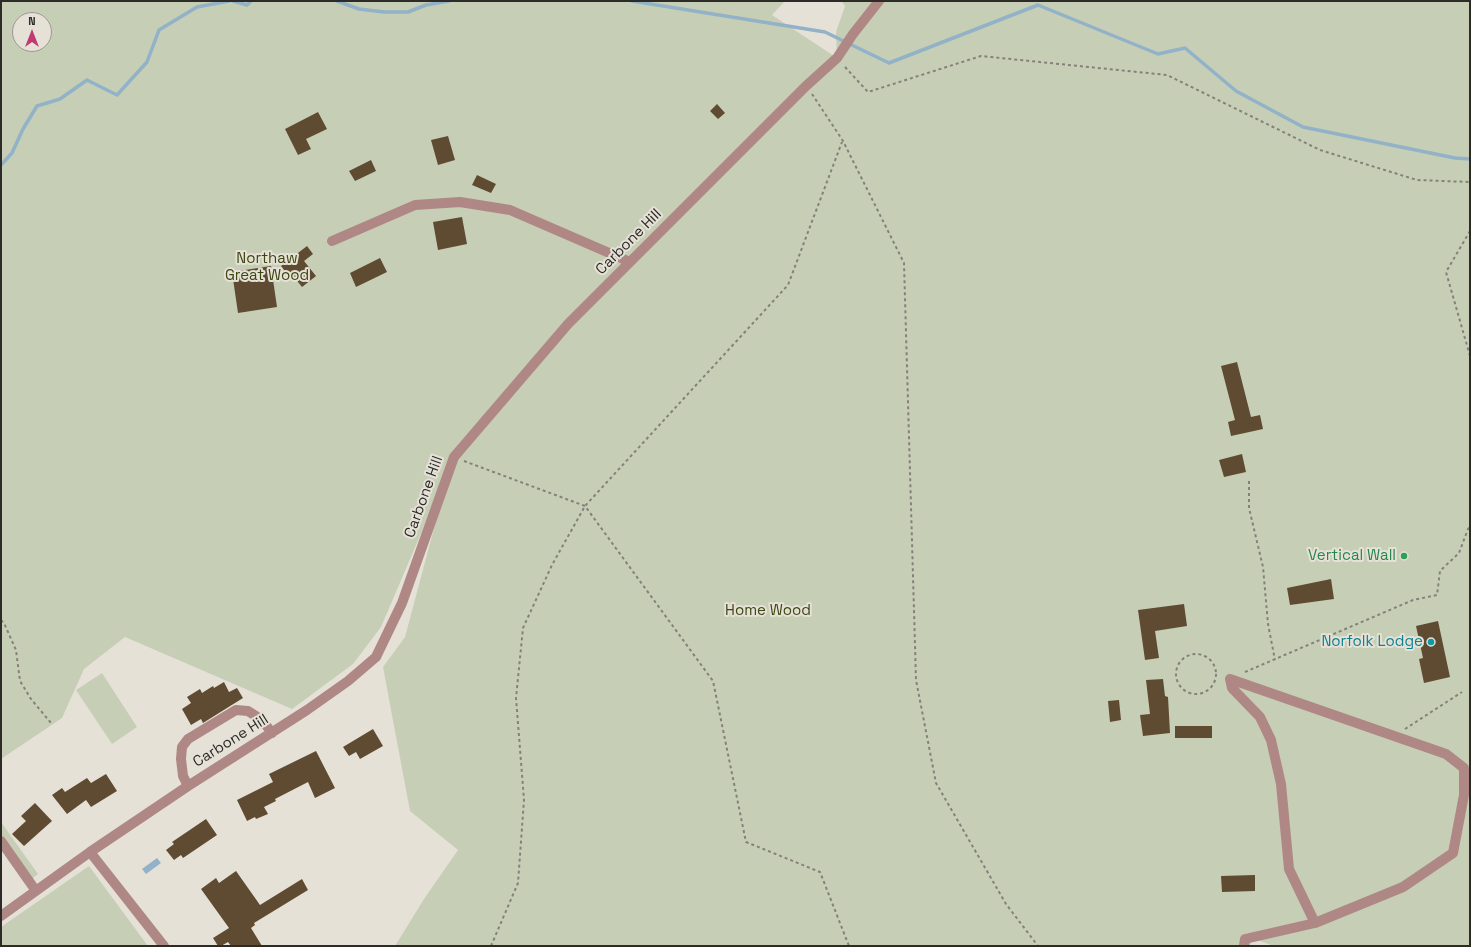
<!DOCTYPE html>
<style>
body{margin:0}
#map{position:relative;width:1471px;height:947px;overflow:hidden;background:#e6e1d7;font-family:"Space Grotesk",sans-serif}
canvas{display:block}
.frame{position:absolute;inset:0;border:2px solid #2d2b28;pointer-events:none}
.north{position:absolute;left:12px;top:12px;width:40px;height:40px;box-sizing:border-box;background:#e6e1d7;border:1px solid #9c9891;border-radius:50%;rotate:0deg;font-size:11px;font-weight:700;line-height:16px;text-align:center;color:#2d2b28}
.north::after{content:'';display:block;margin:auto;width:14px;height:18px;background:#c23874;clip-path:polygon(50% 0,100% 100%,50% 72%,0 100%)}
</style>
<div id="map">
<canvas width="1471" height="947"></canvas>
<div class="frame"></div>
<div class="north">N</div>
</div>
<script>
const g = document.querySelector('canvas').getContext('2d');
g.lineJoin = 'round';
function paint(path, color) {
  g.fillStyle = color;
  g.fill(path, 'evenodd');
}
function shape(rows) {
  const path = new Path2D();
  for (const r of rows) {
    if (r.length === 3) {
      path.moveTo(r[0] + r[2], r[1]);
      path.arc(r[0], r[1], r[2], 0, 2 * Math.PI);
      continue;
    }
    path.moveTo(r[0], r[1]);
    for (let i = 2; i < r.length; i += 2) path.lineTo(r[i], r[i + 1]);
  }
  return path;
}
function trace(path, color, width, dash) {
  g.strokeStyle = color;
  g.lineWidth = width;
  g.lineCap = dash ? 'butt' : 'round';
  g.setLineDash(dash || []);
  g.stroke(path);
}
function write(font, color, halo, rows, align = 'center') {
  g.font = font + ' "Space Grotesk",sans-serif';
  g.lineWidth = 4;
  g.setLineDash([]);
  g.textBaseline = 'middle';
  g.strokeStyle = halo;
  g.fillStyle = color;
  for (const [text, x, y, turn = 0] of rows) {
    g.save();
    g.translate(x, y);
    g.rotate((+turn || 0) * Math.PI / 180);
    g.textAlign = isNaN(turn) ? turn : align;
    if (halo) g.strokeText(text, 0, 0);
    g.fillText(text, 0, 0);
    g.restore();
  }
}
const green = shape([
 [1,1,785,1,772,15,837,58,836,32,845,6,841,1,1470,1,1470,946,1274,946,1254,939,1249,946,395,946,424,899,458,850,410,811,383,667,405,637,452,461,381,627,353,664,292,709,125,637,84,669,62,718,1,759],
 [20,20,44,20,44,44,20,44],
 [102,673,137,727,112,744,76,690],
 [1,822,38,874,25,884,1,850],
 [89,866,148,946,1,946,1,927]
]);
const water = shape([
 [157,858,161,863,146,874,142,869]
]);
const stream = shape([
 [233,1,247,5,251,1],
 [337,1,359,9,384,12,408,12,426,5,449,1],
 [632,1,825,32,889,63,1038,5,1158,54,1185,48,1236,91,1303,127,1455,158,1470,159],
 [1,165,12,153,23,129,37,106,60,99,87,80,117,95,147,62,159,30,197,7,229,1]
]);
const building = shape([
 [717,104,725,113,718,119,710,111],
 [318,112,327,129,306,139,311,149,298,155,285,129],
 [448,136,455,160,438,165,431,140],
 [371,160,376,171,355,181,349,171],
 [477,175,496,184,491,193,472,185],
 [462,217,467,244,438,250,433,222],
 [307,246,313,254,304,261,316,276,302,287,290,272,287,274,281,266],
 [380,258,387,272,356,287,350,273],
 [271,266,277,307,238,313,232,272],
 [1237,362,1251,417,1260,415,1263,429,1231,436,1228,422,1235,420,1221,366],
 [1242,454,1246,472,1224,477,1219,460],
 [1331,579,1334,599,1290,605,1287,588],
 [1184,604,1187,626,1155,631,1159,658,1145,660,1138,610],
 [1438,621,1450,677,1424,683,1419,659,1423,658,1416,626],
 [1163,679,1165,696,1168,697,1170,733,1143,736,1140,715,1150,714,1146,680],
 [224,682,229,692,237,688,243,698,203,723,201,719,191,725,182,709,191,703,187,697,200,689,202,693,213,686,214,688],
 [1119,700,1121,720,1110,722,1108,701],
 [1175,726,1212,726,1212,738,1175,738],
 [373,729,383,746,360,759,356,752,349,756,343,747],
 [316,751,335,788,315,798,308,782,275,799,276,801,264,807,268,814,256,819,255,817,247,821,237,800,273,782,269,774],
 [106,774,117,791,91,807,86,800,67,814,52,795,62,788,65,792,87,778,91,783],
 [35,803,52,821,24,846,12,834,26,821,21,816],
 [206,819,217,835,183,858,181,855,174,860,166,850,174,844,172,842],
 [236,871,260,905,302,879,308,890,254,923,255,925,251,928,262,946,231,946,228,942,221,946,218,946,213,938,229,928,201,889,216,878,219,883],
 [1255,875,1255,891,1222,892,1221,876]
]);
const path = shape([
 [845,67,868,92,981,56,1167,75,1320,150,1417,180,1470,182],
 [812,94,843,141,904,263,916,680,936,783,1006,904,1038,946],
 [1470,231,1446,272,1470,356],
 [464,461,585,506,713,681,746,842,820,872,849,946],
 [1249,481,1249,508,1263,567,1268,624,1275,660],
 [1,620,4,623,16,650,20,681,31,699,51,723],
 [1196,674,20],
 [1245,672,1413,600,1437,595,1440,571,1459,553,1468,529,1470,527],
 [1405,729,1462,692],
 [491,946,518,883,524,800,516,698,523,628,552,565,585,506,788,285,842,142]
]);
const minor = shape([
 [332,241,415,205,460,202,510,210,630,262],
 [1230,679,1446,754,1464,768,1464,795,1453,853,1403,887,1315,923,1289,869,1281,784,1271,740,1260,717,1232,688,1230,679],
 [188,786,183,776,181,759,182,747,188,739,236,710,248,711,262,720,272,733],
 [1,841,36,891],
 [90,852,164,946],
 [1,916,90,852,188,786,307,710,348,681,376,657,402,603,454,457,568,324,806,86,837,58,853,34,879,1],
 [1244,946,1245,939,1315,923]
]);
const markers = [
 [1404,556,4,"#2e9e5b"],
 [1431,642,4,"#0f9aa8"]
];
const streetNames = [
 ["Carbone Hill",629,242,-45],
 ["Carbone Hill",424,497,-70],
 ["Carbone Hill",231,741,-32]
];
const parkNames = [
 ["Northaw",267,259],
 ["Great Wood",267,276],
 ["Home Wood",768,611]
];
const leisureNames = [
 ["Vertical Wall",1396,556]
];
const cultureNames = [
 ["Norfolk Lodge",1423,642]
];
paint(green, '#c7ceb6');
paint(water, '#92b2c8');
trace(stream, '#92b2c8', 3.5);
paint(building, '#5e4b31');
trace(path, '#84817a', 2, [3, 3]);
trace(minor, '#af8886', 10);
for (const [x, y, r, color] of markers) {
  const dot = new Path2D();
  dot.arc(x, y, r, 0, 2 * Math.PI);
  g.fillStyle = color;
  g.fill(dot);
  trace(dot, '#e6e1d7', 1.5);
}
write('15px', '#2d2b28', '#e6e1d7', streetNames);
write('15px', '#3c4610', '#e6e1d7', parkNames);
write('15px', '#27864d', '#e6e1d7', leisureNames, 'right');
write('15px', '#0d838f', '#e6e1d7', cultureNames, 'right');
</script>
